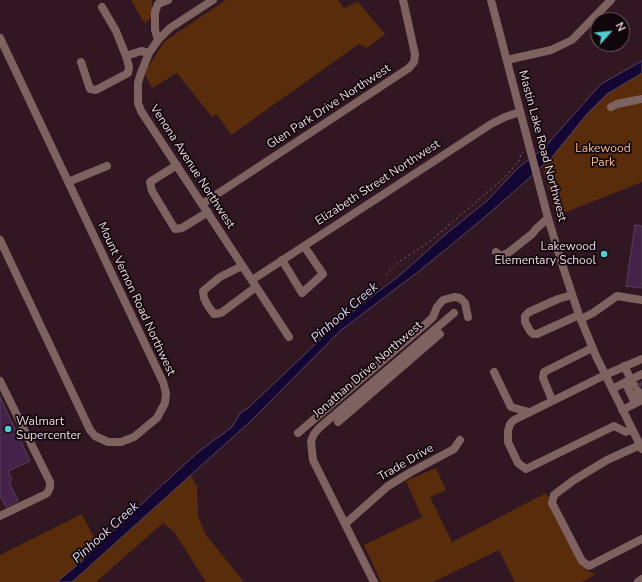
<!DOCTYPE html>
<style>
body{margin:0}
#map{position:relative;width:642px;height:582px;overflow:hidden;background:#301722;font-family:"Nunito Sans",sans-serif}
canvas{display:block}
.north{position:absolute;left:590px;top:12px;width:40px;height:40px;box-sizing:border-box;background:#11060b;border:1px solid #685a60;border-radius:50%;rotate:63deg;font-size:11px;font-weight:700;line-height:16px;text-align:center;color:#ebd9e0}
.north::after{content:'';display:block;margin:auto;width:14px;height:18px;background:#51ccd1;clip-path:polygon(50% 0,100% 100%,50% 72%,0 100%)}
</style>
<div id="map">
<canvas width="642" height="582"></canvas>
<div class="north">N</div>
</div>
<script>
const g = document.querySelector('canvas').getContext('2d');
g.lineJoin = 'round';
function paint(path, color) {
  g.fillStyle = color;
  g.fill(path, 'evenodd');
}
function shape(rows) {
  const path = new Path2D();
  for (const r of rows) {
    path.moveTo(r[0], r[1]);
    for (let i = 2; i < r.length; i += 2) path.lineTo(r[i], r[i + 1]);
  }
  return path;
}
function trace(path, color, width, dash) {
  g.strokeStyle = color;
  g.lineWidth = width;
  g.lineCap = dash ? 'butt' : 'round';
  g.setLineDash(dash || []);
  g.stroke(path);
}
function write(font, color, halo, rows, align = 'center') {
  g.font = font + ' "Nunito Sans",sans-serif';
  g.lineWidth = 3.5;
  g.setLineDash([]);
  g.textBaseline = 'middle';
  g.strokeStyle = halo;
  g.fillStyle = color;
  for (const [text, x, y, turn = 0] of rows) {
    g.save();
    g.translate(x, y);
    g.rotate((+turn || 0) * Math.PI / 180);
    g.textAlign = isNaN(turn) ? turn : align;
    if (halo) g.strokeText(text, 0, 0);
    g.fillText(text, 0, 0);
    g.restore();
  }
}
const green = shape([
 [131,0,152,0,152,17,145,24],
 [226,0,338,0,344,8,358,2,385,34,367,48,359,44,231,135,217,114,212,117,177,73,152,88,144,73,165,41],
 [642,73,642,182,556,216,542,166,552,157,586,115,607,94],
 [436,468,446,490,430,497,452,542,546,493,587,571,596,574,582,582,515,582,499,550,433,582,381,582,364,545,422,517,406,481],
 [190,475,197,486,198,516,206,535,244,582,206,582,174,532,163,523,96,582,72,582],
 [82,514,92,534,100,544,81,562,57,582,0,582,0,555]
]);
const water = shape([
 [642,61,642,73,607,94,587,114,553,156,525,182,479,222,423,268,340,331,253,419,72,582,57,582,81,562,146,500,197,453,232,427,241,412,247,409,325,335,367,300,399,276,446,234,487,201,518,168,543,149,601,84,642,61]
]);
const building = shape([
 [635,225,642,226,642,288,626,286,635,225],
 [0,397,30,461,8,471,12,480,9,482,18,501,6,507,0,495,0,397]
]);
const minorTunnel = shape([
 [640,382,642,386]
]);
const path = shape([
 [386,275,400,261,428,243,504,178,519,161,521,154,523,152]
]);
const minor = shape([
 [213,0,170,28,158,40,149,53,141,73,138,83,138,103,141,111,289,337],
 [491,0,548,218,562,264,579,315,596,356,642,449],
 [0,38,163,382,166,393,165,403,157,418,134,437,121,442,108,442,95,436,90,430,0,240],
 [158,40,155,30,155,12,158,4,168,0],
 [126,56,141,51,149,53],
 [507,60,551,50,572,40,611,0],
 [81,62,90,89,96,90,128,73,129,67,126,56,116,31,102,7],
 [611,107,617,104,642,99],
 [177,165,150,182,152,191,175,229,182,228,208,212],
 [68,182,107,166],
 [202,204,409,68,414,62,415,54,403,0],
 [496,252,501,256,508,253,532,234,536,229,548,218],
 [282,260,302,293,323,274,304,246],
 [242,266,220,277,203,291,204,298,208,306,214,314,221,313,256,287],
 [252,280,491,124,505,117,520,112],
 [572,295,558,299,529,312,525,316,525,322,530,331,533,334,537,334,579,315],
 [581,319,593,313,617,296,642,300],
 [624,366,634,385],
 [494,372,511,407,529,412],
 [0,381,50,482,50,487,48,492,46,494,0,516],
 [625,382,635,403],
 [612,389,642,374],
 [638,391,642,400],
 [552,400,543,378,544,372,592,348],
 [622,410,642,400],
 [338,422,440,334],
 [632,429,626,432,614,426,526,469,518,463,508,442,508,431,510,424,514,420,605,375,642,359],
 [298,433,428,322,433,317,437,307,443,300,454,297,460,298,465,303,468,317],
 [640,445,607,460,574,480,554,495,552,503,582,561,589,566,642,539],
 [345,524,388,486,411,472,454,449,460,440],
 [374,582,313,460,311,441,314,434,319,428,454,313],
 [638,582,642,579]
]);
const markers = [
 [604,254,4,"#51ccd1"],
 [8,429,4,"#51ccd1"]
];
const streetNames = [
 ["Glen Park Drive Northwest",329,107,-33],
 ["Mastin Lake Road Northwest",542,146,75],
 ["Venona Avenue Northwest",192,167,57],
 ["Elizabeth Street Northwest",378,183,-33],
 ["Mount Vernon Road Northwest",136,299,65],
 ["Jonathan Drive Northwest",368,370,-41],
 ["Trade Drive",406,463,-30]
];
const parkNames = [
 ["Lakewood",603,149],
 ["Park",603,163]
];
const poiNames = [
 ["Lakewood",596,247],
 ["Elementary School",596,261],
 ["Walmart",16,422,"left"],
 ["Supercenter",16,436,"left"]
];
const waterNames = [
 ["Pinhook Creek",345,313,-41],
 ["Pinhook Creek",106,533,-42]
];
paint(green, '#592d0b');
paint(water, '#140632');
trace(water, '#544566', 1);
paint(building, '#44224a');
trace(building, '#564359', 1);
trace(minorTunnel, '#4c343e', 8, [8, 4]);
trace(path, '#7d6770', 1, [2, 3]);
trace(minor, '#7e6260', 8);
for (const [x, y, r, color] of markers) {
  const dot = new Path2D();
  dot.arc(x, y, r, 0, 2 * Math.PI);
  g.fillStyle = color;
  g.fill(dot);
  trace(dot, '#11060b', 1.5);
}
write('12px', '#ebd9e0', '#11060b', streetNames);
write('12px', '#fabc95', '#11060b', parkNames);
write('12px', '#ebd9e0', '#11060b', poiNames, 'right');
write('italic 13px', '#dad6f6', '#11060b', waterNames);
</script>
